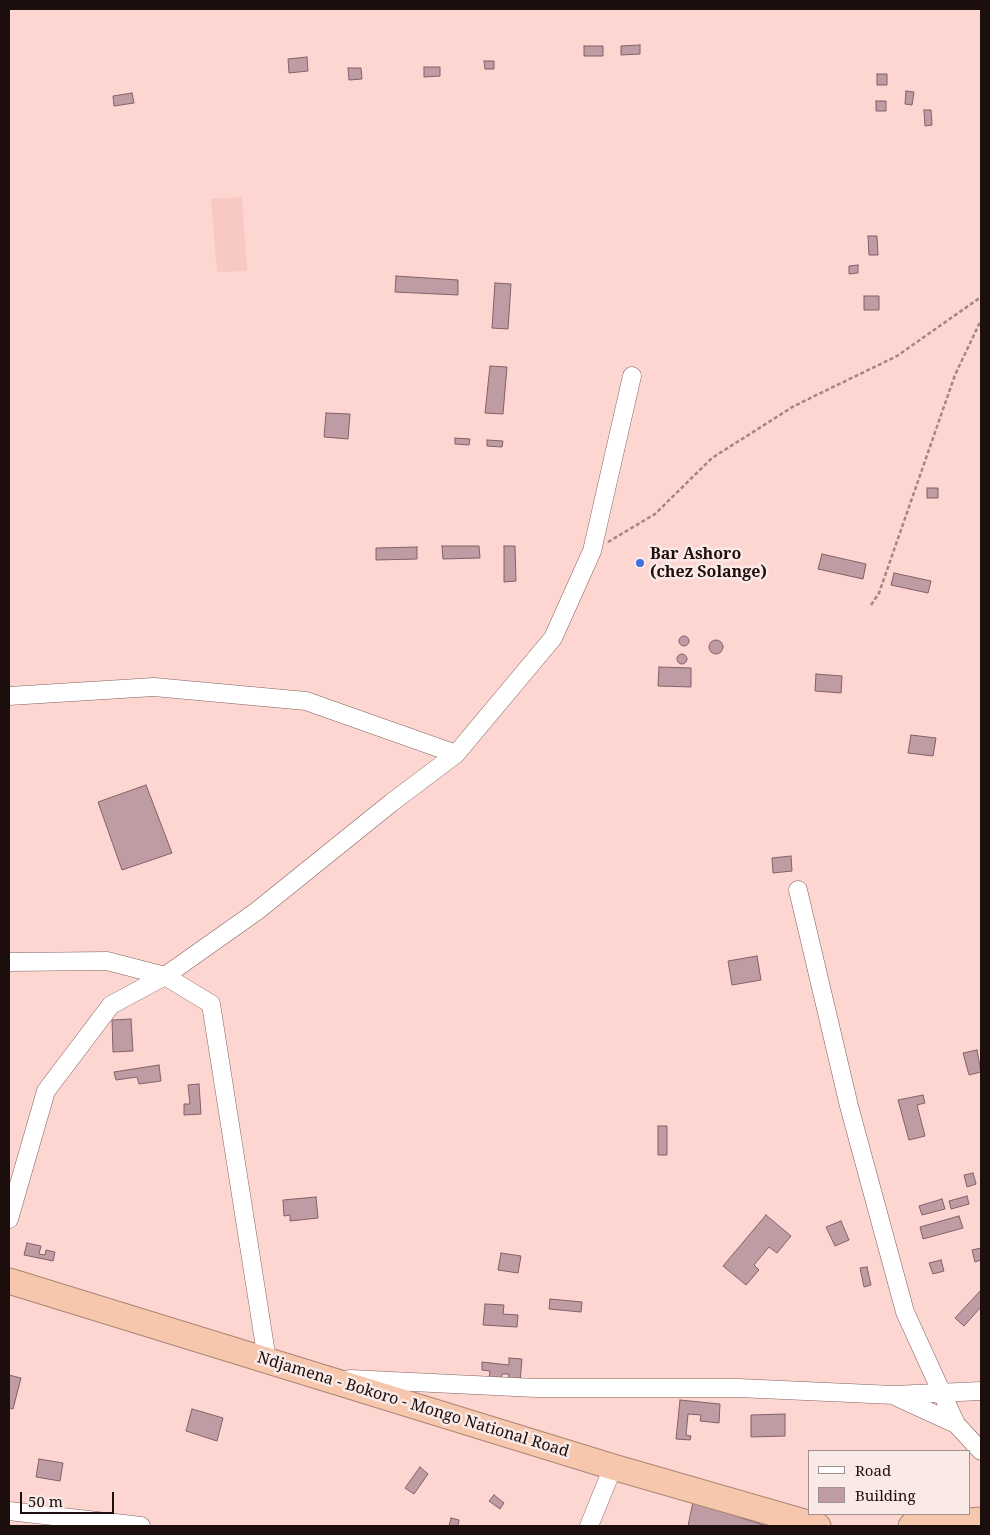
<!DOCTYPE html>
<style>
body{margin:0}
#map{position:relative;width:990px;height:1535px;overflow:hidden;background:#fdd6d1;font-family:"Noto Serif",serif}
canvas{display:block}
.frame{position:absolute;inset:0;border:10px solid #1b0e0d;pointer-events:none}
.legend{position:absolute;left:808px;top:1450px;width:162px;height:65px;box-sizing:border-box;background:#f9e9e7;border:1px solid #a09190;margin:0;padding:6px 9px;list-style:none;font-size:15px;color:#1b0e0d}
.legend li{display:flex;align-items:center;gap:10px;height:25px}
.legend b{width:25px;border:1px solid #a09190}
.scale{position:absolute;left:20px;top:1492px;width:94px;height:22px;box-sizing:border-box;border:2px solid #1b0e0d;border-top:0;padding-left:6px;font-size:15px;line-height:18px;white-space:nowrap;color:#1b0e0d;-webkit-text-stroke:4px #f9e9e7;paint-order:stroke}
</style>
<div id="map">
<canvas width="990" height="1535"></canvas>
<div class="frame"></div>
<ul class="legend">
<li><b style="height:6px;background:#fff"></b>Road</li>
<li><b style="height:14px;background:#bf9ba3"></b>Building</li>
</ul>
<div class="scale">50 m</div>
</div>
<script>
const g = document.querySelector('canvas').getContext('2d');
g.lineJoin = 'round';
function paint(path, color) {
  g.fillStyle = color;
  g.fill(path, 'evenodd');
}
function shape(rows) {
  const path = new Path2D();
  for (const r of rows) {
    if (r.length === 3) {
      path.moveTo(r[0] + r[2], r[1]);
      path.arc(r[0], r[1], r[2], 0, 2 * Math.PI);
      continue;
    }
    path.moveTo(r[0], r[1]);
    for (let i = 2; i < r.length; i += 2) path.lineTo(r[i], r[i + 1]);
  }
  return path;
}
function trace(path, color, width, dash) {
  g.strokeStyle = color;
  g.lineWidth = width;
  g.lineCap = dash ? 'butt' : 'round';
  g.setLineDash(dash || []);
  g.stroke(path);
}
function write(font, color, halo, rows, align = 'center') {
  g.font = font + ' "Noto Serif",serif';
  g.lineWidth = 5;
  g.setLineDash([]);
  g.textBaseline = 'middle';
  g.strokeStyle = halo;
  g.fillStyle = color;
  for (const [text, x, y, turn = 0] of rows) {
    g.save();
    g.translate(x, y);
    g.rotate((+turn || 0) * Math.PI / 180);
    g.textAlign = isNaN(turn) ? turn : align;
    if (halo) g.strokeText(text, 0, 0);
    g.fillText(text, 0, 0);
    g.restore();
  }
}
const built = shape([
 [242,197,247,271,217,272,211,199]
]);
const building = shape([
 [640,45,640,54,621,55,621,46,640,45],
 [584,46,603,46,603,56,584,56,584,46],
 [307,57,308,71,289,73,288,59,307,57],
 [484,61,494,61,494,69,485,69,484,61],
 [424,67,440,67,440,76,424,77,424,67],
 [348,68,361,68,362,79,349,80,348,68],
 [877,74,887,74,887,85,877,85,877,74],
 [906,91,914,92,912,105,905,104,906,91],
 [132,93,134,103,114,106,113,96,132,93],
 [876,101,886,101,886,111,876,111,876,101],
 [924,110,931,110,932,125,925,126,924,110],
 [868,236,877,236,878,255,869,255,868,236],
 [858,265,858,273,849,274,849,266,858,265],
 [396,276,458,280,458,295,395,292,396,276],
 [495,283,511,284,508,329,492,328,495,283],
 [864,296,879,296,879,310,864,310,864,296],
 [490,366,507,367,503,414,485,413,490,366],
 [326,413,350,414,348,439,324,437,326,413],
 [455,438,470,439,469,445,455,444,455,438],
 [487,440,503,441,502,447,487,446,487,440],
 [927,488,938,488,938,498,927,498,927,488],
 [442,546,479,546,480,558,443,559,442,546],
 [504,546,515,546,516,581,504,582,504,546],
 [417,547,417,559,376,560,376,548,417,547],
 [822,554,866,564,863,579,818,569,822,554],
 [894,573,931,581,928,593,891,585,894,573],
 [684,641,5],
 [716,647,7],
 [682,659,5],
 [659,667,691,668,691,687,658,686,659,667],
 [816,674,842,676,841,693,815,691,816,674],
 [911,735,936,738,933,756,908,753,911,735],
 [146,785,172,853,122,870,98,802,146,785],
 [791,856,792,871,773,873,772,858,791,856],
 [757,956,761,980,732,985,728,961,757,956],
 [131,1019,133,1051,113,1052,112,1020,131,1019],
 [977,1050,981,1072,969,1075,963,1053,977,1050],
 [159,1065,161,1081,139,1084,137,1077,116,1080,114,1072,159,1065],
 [199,1084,201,1114,184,1115,184,1104,190,1104,188,1085,199,1084],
 [923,1095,925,1103,917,1105,925,1136,909,1140,898,1100,923,1095],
 [658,1126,667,1126,667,1155,658,1155,658,1126],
 [973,1173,976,1184,967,1187,964,1175,973,1173],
 [967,1196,969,1204,951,1209,949,1201,967,1196],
 [316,1197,318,1218,290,1221,290,1215,284,1216,283,1200,316,1197],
 [942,1199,945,1209,922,1215,919,1206,942,1199],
 [766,1215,791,1236,777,1253,769,1247,754,1265,759,1270,746,1285,723,1266,766,1215],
 [959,1216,963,1228,923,1239,920,1227,959,1216],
 [841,1221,849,1240,835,1246,826,1227,841,1221],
 [27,1243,41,1246,39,1254,45,1255,46,1250,55,1252,53,1261,24,1255,27,1243],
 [981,1248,981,1260,975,1262,972,1250,981,1248],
 [501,1253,521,1256,518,1273,498,1270,501,1253],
 [941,1260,944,1271,933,1274,929,1263,941,1260],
 [867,1267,871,1285,864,1287,860,1268,867,1267],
 [981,1290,981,1307,964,1326,955,1318,981,1290],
 [550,1299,582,1302,581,1312,549,1309,550,1299],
 [485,1304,504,1305,503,1314,518,1315,517,1327,483,1325,485,1304],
 [509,1358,522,1359,520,1382,508,1381,509,1374,502,1374,501,1379,489,1378,490,1371,482,1370,482,1362,509,1365,509,1358],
 [9,1375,21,1378,13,1409,9,1408,9,1375],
 [680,1400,720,1404,719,1423,700,1421,701,1415,688,1414,686,1435,691,1436,690,1440,676,1439,680,1400],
 [192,1409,223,1418,217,1441,186,1431,192,1409],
 [785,1414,785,1436,751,1437,751,1415,785,1414],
 [39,1459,63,1463,60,1481,36,1477,39,1459],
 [420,1467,428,1474,414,1494,405,1488,420,1467],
 [494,1495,504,1503,500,1509,489,1501,494,1495],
 [693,1502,767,1526,688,1526,693,1502],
 [451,1518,459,1520,458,1526,449,1526,451,1518]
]);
const path = shape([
 [608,542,655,514,712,458,794,406,897,356,981,297],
 [871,605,879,593,955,375,981,320]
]);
const minor = shape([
 [9,696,154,687,306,701,456,754],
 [798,890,849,1106,905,1312,956,1424],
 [9,962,107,961,165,976,211,1004,267,1360],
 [9,1219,46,1091,111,1005,165,976,257,911,391,803,456,754,553,638,592,551,632,376],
 [350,1379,536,1388,738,1388,894,1395,981,1391],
 [897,1397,956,1424,981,1451],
 [9,1511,141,1526],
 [589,1526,613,1467]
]);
const highway = shape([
 [9,1281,613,1467,818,1526],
 [911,1526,981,1520]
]);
const markers = [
 [640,563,5,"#3c70e0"]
];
const poiNames = [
 ["Bar Ashoro",650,554],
 ["(chez Solange)",650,572]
];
const streetNames = [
 ["Ndjamena - Bokoro - Mongo National Road",413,1405,17]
];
paint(built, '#f8c9c2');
paint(building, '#bf9ba3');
trace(building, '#826169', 1);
trace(minor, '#83615d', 19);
trace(highway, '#a98674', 27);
trace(path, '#a38683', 2.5, [4, 2.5]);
trace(minor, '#fff', 18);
trace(highway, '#f6c7ac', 25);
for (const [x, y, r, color] of markers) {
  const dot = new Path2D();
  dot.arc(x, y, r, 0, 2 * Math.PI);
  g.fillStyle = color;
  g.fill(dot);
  trace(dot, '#f9e9e7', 2);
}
write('bold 16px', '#1b0e0d', '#f9e9e7', poiNames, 'left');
write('16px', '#1b0e0d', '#f9e9e7', streetNames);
</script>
